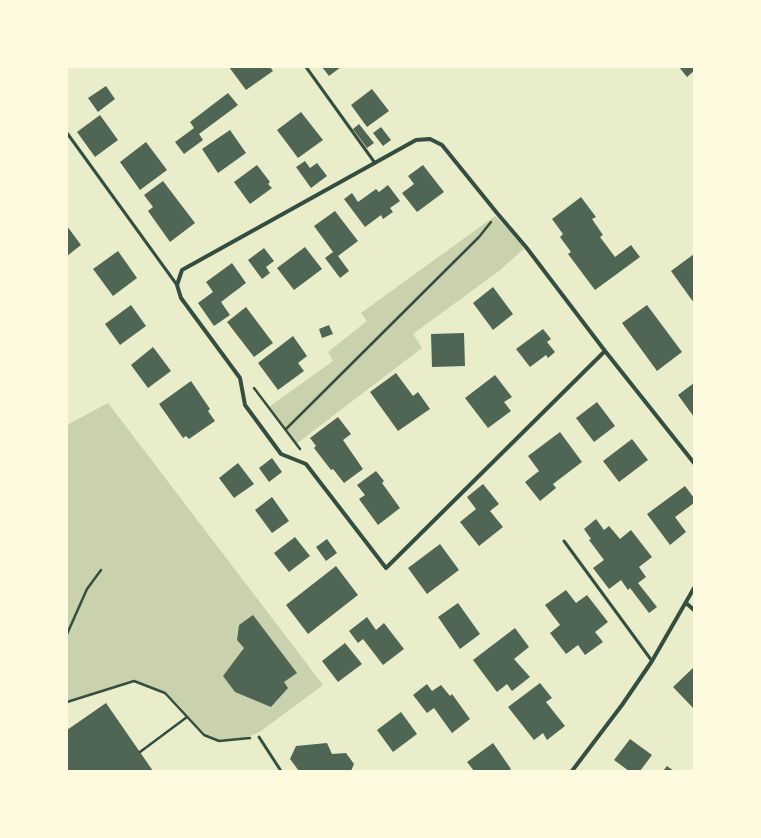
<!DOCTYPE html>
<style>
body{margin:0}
#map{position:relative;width:761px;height:838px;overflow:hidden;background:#e9edc9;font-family:Commissioner,sans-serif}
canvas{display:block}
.frame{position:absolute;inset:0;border:68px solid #fefae0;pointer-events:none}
</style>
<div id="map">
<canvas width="761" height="838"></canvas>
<div class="frame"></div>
</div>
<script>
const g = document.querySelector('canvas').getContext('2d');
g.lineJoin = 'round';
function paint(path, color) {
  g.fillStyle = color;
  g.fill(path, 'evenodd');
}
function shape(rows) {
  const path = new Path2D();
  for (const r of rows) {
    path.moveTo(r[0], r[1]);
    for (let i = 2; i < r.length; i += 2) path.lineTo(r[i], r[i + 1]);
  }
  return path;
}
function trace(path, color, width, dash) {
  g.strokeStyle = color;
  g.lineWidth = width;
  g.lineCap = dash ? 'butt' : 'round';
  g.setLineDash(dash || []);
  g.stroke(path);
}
const green = shape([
 [495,216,526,247,499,271,413,334,422,348,296,444,269,407,333,361,328,352,367,321,361,313],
 [108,403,323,685,261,731,253,735,238,740,219,741,204,735,165,693,134,681,67,702,67,425]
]);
const building = shape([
 [229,67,270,67,273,71,246,90],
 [322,67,341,67,329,76],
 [679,67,694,67,694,71,687,77],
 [106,86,115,99,98,112,88,98],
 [372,89,389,111,367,127,351,105],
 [228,93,238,105,199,134,203,140,184,154,175,142,194,128,190,122],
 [301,112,323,140,298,158,277,130],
 [100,115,118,140,95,157,77,132],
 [359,124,374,143,367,148,353,129],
 [381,127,391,140,383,146,373,133],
 [230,130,246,153,218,173,202,149],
 [146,142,167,170,140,190,120,162],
 [305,161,310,168,317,163,327,176,311,188,296,167],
 [257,165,270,182,268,184,272,188,250,204,234,182],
 [423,165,444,192,417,212,402,193,414,184,408,176],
 [163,181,195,223,170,242,148,211,153,207,144,195],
 [388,185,400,201,390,208,393,212,383,219,381,215,365,227,344,199,352,193,358,202,376,189,379,192],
 [581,197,596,217,592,219,603,235,600,237,615,257,631,245,640,257,595,290,568,254,571,252,560,237,563,234,552,219],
 [335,211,358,241,338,256,349,271,340,278,325,258,333,252,314,226],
 [67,226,81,245,67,256],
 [305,247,322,269,294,290,277,268],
 [264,248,274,261,266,267,270,273,262,279,248,260],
 [118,251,137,278,113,296,93,269],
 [694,254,694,303,671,271],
 [232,263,246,283,221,302,230,315,214,326,198,303,213,292,206,282],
 [493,287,513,314,493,330,473,303],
 [131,305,146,326,120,345,105,324],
 [647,305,682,352,657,371,622,323],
 [246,307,273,343,254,357,227,322],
 [329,325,333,334,322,338,319,329],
 [543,329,551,339,547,342,555,352,548,358,546,355,530,367,516,349],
 [464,333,465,366,432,367,431,334],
 [293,336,307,356,298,363,304,371,278,390,258,363],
 [153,347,171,371,148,388,131,365],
 [396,373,413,396,418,392,430,409,398,431,370,392],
 [495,375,512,397,504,402,511,411,488,428,465,398],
 [191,381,210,409,208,411,215,421,189,439,186,436,183,438,159,404],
 [694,383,694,417,678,395],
 [597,402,615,426,594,442,576,418],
 [338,417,351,434,343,440,363,469,344,483,333,469,331,470,314,448,316,446,310,438],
 [560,432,582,462,553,484,556,488,540,501,525,482,539,471,528,456],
 [632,439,648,460,619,482,603,461],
 [272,458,282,472,269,482,259,468],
 [238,463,254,484,234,498,219,478],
 [376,471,384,481,382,483,400,508,378,525,359,499,365,495,357,485],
 [483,484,499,504,490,511,503,527,479,546,460,522,476,509,467,497],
 [685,486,694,498,694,503,675,517,686,532,670,545,647,514],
 [272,497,289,521,272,533,255,510],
 [596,519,604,530,609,526,620,539,631,530,652,557,639,567,646,577,638,583,657,607,649,613,630,588,628,590,621,580,609,589,593,568,604,560,589,540,591,539,584,529],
 [295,537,310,556,289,572,274,553],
 [327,539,337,553,326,561,316,547],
 [440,544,459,570,427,594,408,568],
 [336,566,358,595,308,634,286,605],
 [566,590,576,603,587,595,608,622,595,632,603,642,585,655,578,645,566,654,550,633,560,625,545,605],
 [458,603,480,634,460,649,438,617],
 [253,615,297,673,284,682,288,688,271,707,235,692,223,676,244,648,237,640,239,625],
 [367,617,376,630,384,623,404,649,383,665,363,639,358,643,349,631],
 [515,628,529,647,514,659,530,677,512,691,507,684,497,692,473,660],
 [345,643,362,664,338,682,322,661],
 [694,667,694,709,673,687],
 [540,683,552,698,546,702,565,726,547,740,543,733,534,740,508,707],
 [427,684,432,691,441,685,450,696,452,694,470,719,452,733,434,708,427,713,413,695],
 [106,703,153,771,67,771,67,730],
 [401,712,417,734,393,752,377,730],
 [630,739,652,755,640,771,629,771,614,760],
 [327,743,332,754,346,753,354,764,351,771,299,771,290,759,296,746],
 [493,743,511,769,508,771,474,771,467,762],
 [667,766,674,771,663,771]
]);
const path = shape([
 [254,388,300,449],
 [286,429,479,237,491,222],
 [67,634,87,589,101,570],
 [67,702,134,681,165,693,204,735,219,741,250,738],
 [140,752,187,717]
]);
const service = shape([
 [306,67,375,163],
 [67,133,177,285],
 [564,541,652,661],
 [259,737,281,771]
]);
const minor = shape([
 [605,351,386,568,306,464,281,454,245,405,240,378,181,298,177,285,182,270,416,140,430,139,442,145,497,213,526,247,605,351,694,463],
 [686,603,694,610],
 [572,771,622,705,652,661,694,588]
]);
paint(green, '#cad2ad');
paint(building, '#4f6655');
trace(path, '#344e41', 2.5);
trace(service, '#344e41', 3);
trace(minor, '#344e41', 4);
</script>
